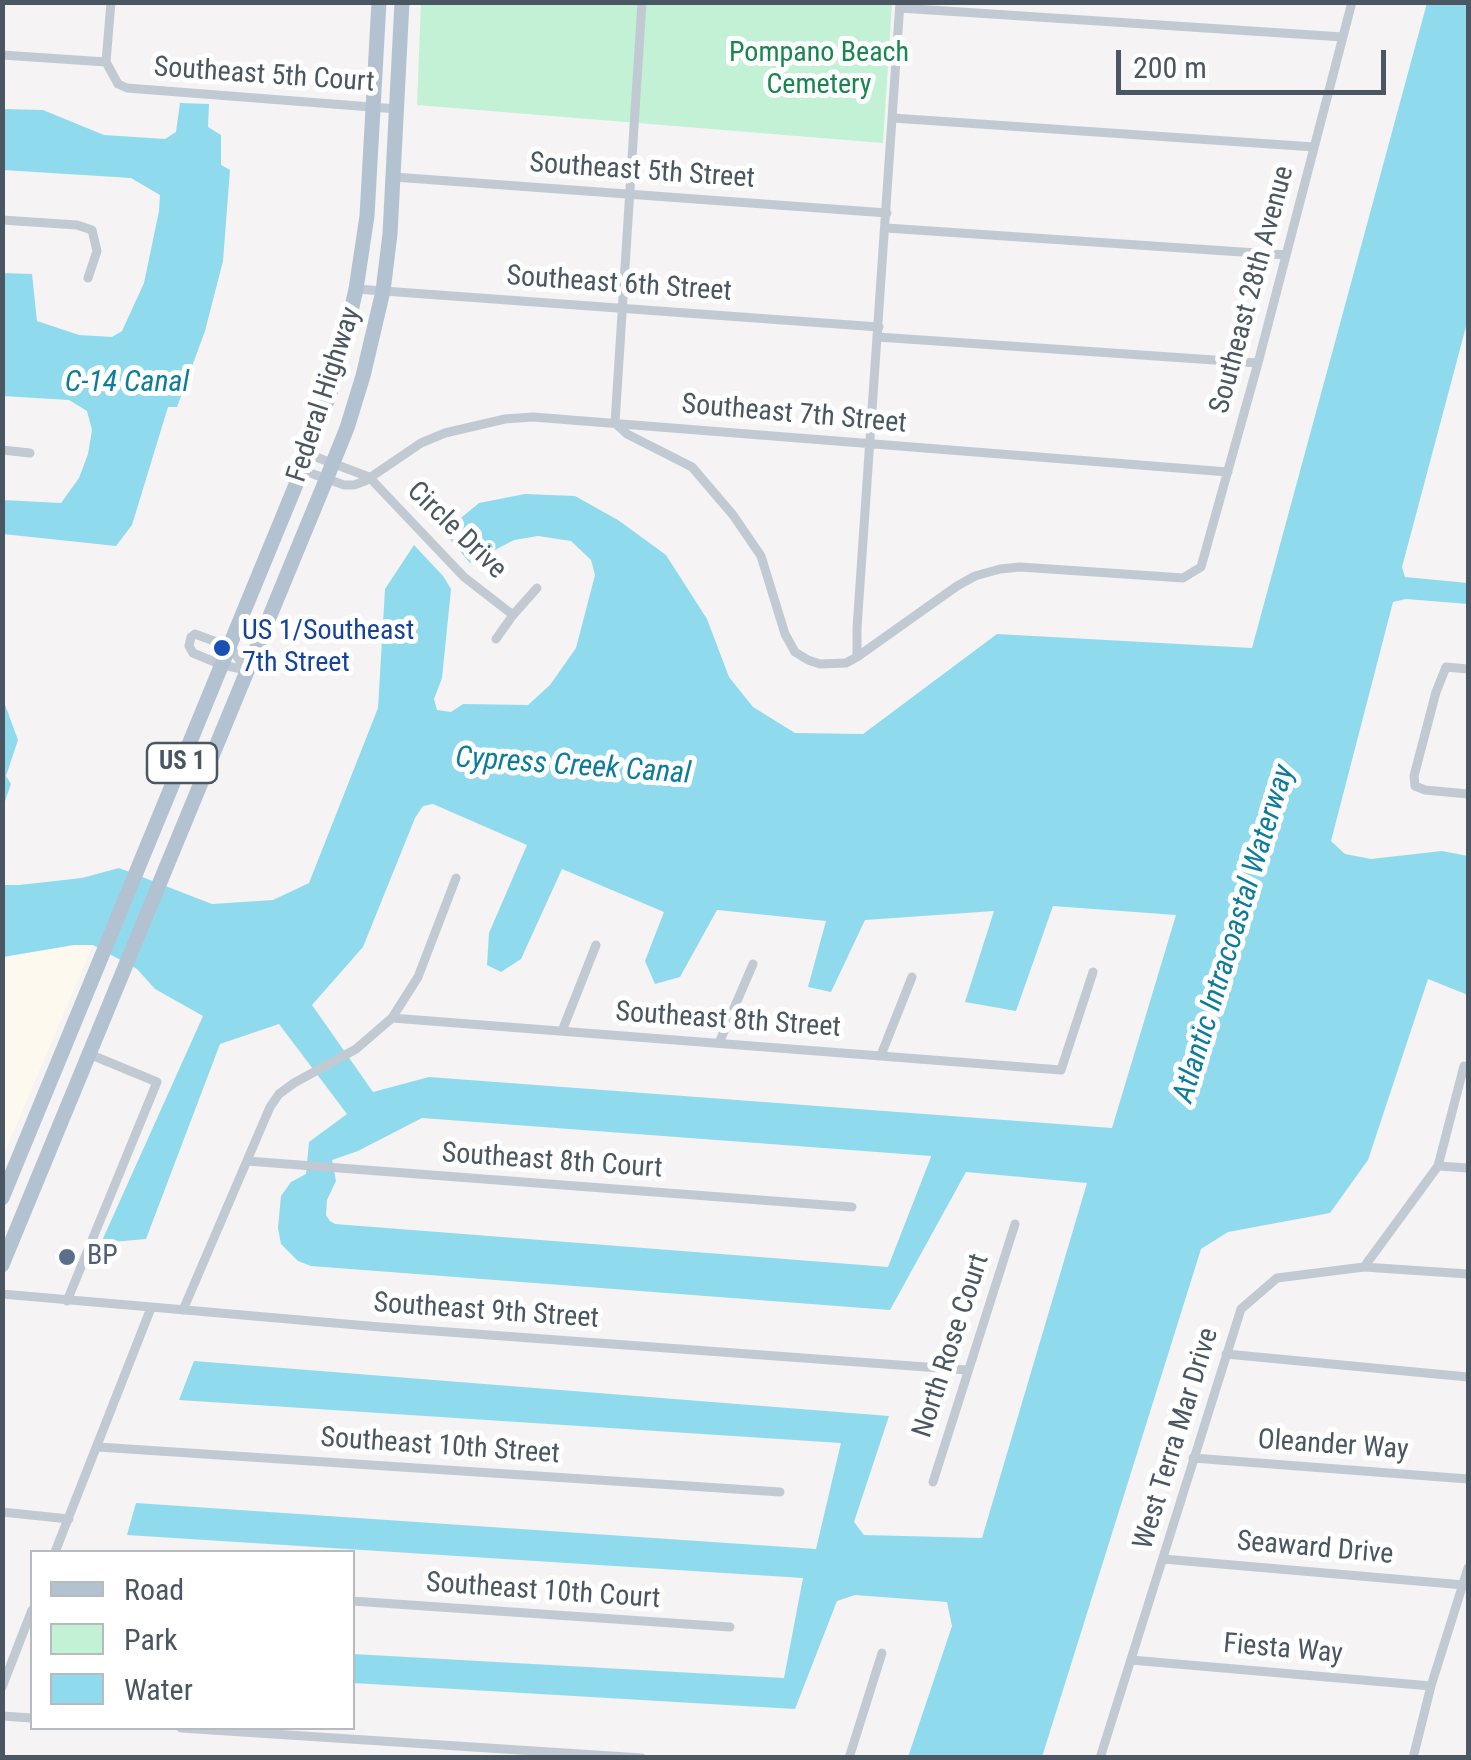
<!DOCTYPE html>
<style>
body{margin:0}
#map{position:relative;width:1471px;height:1760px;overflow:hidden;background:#f5f3f3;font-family:"Roboto Condensed",sans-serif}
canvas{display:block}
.frame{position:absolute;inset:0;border:5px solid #4a5661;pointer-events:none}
.legend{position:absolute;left:30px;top:1550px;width:325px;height:180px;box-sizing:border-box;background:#fff;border:2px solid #b7bbc0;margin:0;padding:12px 18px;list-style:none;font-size:30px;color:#4a5661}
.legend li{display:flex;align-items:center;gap:20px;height:50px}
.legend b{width:50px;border:2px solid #b7bbc0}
.scale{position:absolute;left:1116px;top:50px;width:270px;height:45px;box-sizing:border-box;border:5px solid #4a5661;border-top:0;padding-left:12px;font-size:30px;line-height:35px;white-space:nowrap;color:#4a5661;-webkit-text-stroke:8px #fff;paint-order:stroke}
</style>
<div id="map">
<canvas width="1471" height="1760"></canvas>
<div class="frame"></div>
<ul class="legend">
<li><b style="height:12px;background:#b3c2d1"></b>Road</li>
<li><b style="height:28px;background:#c3f1d5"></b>Park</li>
<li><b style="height:28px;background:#90daee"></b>Water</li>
</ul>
<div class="scale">200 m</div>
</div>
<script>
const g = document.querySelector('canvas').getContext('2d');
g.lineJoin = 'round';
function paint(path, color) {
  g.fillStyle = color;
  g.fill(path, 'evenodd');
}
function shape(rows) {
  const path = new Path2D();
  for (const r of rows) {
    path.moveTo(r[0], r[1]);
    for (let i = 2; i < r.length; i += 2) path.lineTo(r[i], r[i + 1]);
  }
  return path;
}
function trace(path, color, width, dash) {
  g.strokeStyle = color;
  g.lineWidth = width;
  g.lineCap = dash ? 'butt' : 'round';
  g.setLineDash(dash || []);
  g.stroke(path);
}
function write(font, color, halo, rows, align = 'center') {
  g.font = font + ' "Roboto Condensed",sans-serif';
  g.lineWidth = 10;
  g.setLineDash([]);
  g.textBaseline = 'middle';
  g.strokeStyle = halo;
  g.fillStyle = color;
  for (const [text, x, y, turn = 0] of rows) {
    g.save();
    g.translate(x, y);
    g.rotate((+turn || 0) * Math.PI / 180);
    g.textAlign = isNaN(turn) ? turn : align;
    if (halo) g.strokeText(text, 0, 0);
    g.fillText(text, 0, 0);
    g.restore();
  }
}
const commercial = shape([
 [74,945,93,945,3,1156,3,957]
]);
const green = shape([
 [421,3,892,3,883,143,417,105]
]);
const water = shape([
 [1427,3,1468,3,1468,319,1402,567,1405,577,1468,583,1468,604,1406,599,1393,602,1331,841,1345,854,1371,859,1442,851,1468,856,1468,995,1428,979,1368,1160,1330,1213,1228,1232,1201,1249,1042,1757,908,1757,952,1626,947,1602,855,1595,837,1601,795,1709,353,1683,353,1654,784,1678,803,1578,127,1535,136,1503,816,1549,841,1443,179,1400,194,1361,889,1416,854,1522,864,1535,982,1538,1087,1183,966,1172,890,1310,311,1266,298,1261,281,1244,278,1228,281,1196,291,1182,306,1174,309,1142,347,1114,279,1024,220,1044,146,1239,101,1243,203,1016,155,989,137,969,93,945,74,945,3,957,3,885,19,885,82,878,119,868,212,904,273,900,309,883,378,708,385,589,414,545,443,576,451,589,442,678,434,699,437,710,451,712,463,704,528,705,550,685,576,648,595,575,591,560,571,541,538,536,514,540,470,563,444,532,479,503,525,494,575,496,618,520,666,555,707,619,729,677,753,707,795,733,863,734,997,634,1252,648],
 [433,804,527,845,489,933,487,965,501,972,521,959,562,869,664,912,645,961,655,984,680,977,717,910,826,921,808,987,831,992,865,920,994,911,965,1002,1016,1011,1053,906,1176,915,1112,1128,429,1077,373,1092,312,1005,363,947,415,818,423,806],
 [422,1118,931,1156,931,1157,888,1267,335,1224,330,1221,326,1215,327,1200,336,1181,332,1160,358,1151],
 [180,103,209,104,208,127,221,135,221,165,230,170,223,261,205,331,177,407,168,407,132,525,116,546,3,534,3,500,61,503,79,478,88,454,92,430,87,411,69,400,3,396,3,273,32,274,37,321,79,335,112,337,122,331,144,283,159,211,160,195,131,178,3,170,3,109,43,110,104,135,165,139,176,132],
 [3,699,18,740,6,776,11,784,3,807]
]);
const street = shape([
 [111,2,106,62,118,84,127,88,397,109],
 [900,8,1343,37],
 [2,55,106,62],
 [893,118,1314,147],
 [394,177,887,213],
 [2,220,77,225,92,230,97,251,88,278],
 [886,228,1286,255],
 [356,289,879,327],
 [878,337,1258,363],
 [615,423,627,434,692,467,733,515,761,556,785,634,795,652,808,660,820,664,846,663,857,657,957,586,975,576,1000,569,1020,567,1183,578,1201,567,1258,363,1352,2],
 [615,423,642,2],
 [2,450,30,453],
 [308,454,369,477,464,577,513,615,537,588],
 [302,470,344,485,354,485,365,481,421,443,445,433,505,419,533,417,1228,472],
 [195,634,230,647,247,670,222,665,193,653,189,646,191,637,195,634],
 [496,639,513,615],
 [857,657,857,628,900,2],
 [1468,669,1446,667,1436,692,1414,776,1415,786,1425,790,1468,794],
 [392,1018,1061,1070,1093,972],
 [562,1031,596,945],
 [719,1043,753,964],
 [881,1055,912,977],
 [247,1161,852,1207],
 [1438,1166,1468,1168],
 [1364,1267,1468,1274],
 [2,1294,380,1327,967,1370],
 [67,1301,157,1082,89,1054],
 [183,1310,270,1107,279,1094,294,1083,356,1049,392,1018,418,977,456,878],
 [1226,1354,1468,1377],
 [98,1447,780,1492],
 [1193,1458,1468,1479],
 [933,1482,1015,1224],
 [2,1512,69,1519],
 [55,1552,151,1308],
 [1163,1559,1464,1585],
 [352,1601,730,1627],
 [1131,1660,1431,1686],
 [2,1687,32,1610],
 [2,1716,32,1718],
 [181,1728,642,1758],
 [849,1758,882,1653],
 [1100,1758,1241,1309,1277,1278,1364,1267,1438,1166,1464,1066,1468,1067],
 [1413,1758,1431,1686,1468,1568]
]);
const primary = shape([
 [2,1198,302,470,337,373,356,289,367,216,379,2],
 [2,1265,326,480,347,428,363,376,383,291,390,234,402,2]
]);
const markers = [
 [222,648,10,"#1a4fb4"],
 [67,1257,10,"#5c6f8a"]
];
const shields = [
 [182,763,70]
];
const shieldNames = [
 ["US 1",182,763]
];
const parkNames = [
 ["Pompano Beach",819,54],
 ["Cemetery",819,86]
];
const streetNames = [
 ["Southeast 5th Court",264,76,4],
 ["Southeast 5th Street",642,172,4],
 ["Southeast 6th Street",619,285,4],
 ["Southeast 28th Avenue",1253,290,-75],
 ["Federal Highway",325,395,-72],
 ["Southeast 7th Street",794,415,5],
 ["Circle Drive",456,531,44],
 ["Southeast 8th Street",728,1021,4],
 ["Southeast 8th Court",552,1162,4],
 ["Southeast 9th Street",486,1312,4],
 ["North Rose Court",952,1346,-72],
 ["West Terra Mar Drive",1177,1439,-73],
 ["Oleander Way",1333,1446,4],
 ["Southeast 10th Street",440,1447,4],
 ["Seaward Drive",1315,1549,5],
 ["Southeast 10th Court",543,1592,4],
 ["Fiesta Way",1283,1650,5]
];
const transitNames = [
 ["US 1/Southeast",242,632],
 ["7th Street",242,664]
];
const serviceNames = [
 ["BP",87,1257]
];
const waterNames = [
 ["C-14 Canal",127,383],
 ["Cypress Creek Canal",573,767,4],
 ["Atlantic Intracoastal Waterway",1235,934,-73]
];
paint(commercial, '#fdf9ef');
paint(green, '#c3f1d5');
paint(water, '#90daee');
trace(street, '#c1cad2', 9);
trace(primary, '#b3c2d1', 15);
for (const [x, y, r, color] of markers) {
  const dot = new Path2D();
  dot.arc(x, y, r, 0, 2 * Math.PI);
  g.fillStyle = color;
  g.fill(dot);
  trace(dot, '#fff', 4);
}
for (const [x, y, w] of shields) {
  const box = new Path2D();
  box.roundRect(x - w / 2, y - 20, w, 40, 8);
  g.fillStyle = '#fff';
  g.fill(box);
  trace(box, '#4a5661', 2.5);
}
write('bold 25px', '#4a5661', null, shieldNames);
write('28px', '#17864f', '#fff', parkNames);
write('28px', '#4a5661', '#fff', streetNames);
write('28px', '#164399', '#fff', transitNames, 'left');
write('28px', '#4e5e75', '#fff', serviceNames, 'left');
write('italic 30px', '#0c7c9b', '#fff', waterNames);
</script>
